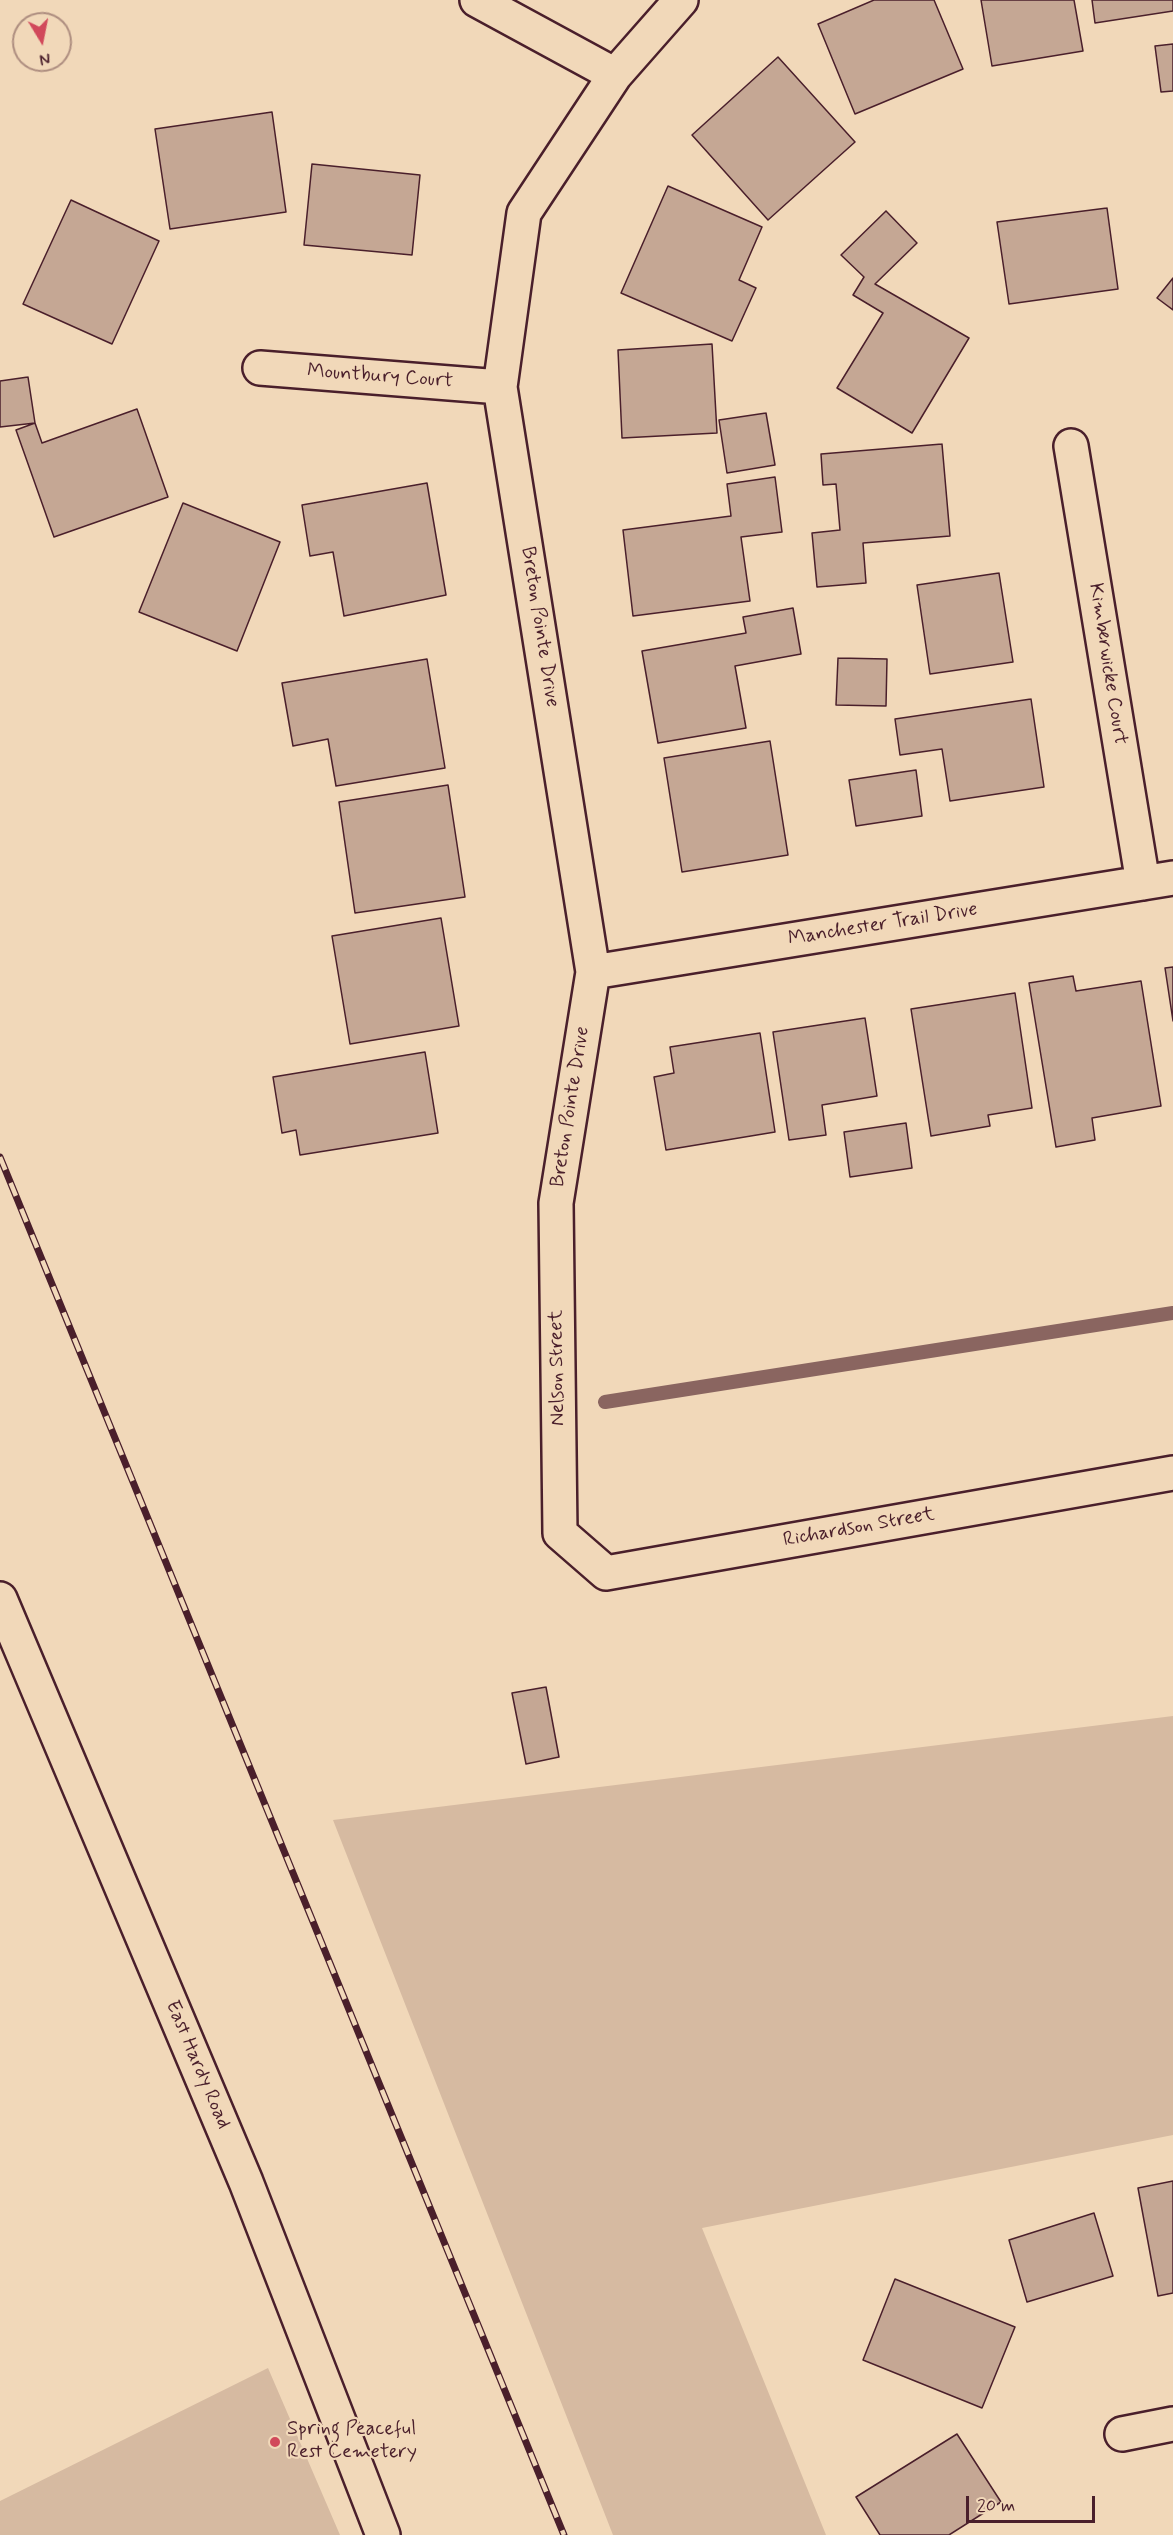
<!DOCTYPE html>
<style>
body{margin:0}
#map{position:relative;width:1173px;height:2535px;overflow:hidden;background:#f1d8b9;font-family:Mynerve,sans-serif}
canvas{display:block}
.north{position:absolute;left:12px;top:12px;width:60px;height:60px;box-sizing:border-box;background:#f1d8b9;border:2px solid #ae8e80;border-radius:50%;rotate:170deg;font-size:16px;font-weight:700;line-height:24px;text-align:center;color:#4a1f2b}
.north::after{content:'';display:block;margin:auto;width:21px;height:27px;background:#d1495b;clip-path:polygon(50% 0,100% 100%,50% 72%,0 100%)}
.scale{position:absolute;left:966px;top:2496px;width:129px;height:27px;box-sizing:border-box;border:3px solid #4a1f2b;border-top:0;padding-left:8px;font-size:18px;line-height:21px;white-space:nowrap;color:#4a1f2b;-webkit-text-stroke:4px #f1d8b9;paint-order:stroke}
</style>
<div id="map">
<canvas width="1173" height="2535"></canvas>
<div class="north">N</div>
<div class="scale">20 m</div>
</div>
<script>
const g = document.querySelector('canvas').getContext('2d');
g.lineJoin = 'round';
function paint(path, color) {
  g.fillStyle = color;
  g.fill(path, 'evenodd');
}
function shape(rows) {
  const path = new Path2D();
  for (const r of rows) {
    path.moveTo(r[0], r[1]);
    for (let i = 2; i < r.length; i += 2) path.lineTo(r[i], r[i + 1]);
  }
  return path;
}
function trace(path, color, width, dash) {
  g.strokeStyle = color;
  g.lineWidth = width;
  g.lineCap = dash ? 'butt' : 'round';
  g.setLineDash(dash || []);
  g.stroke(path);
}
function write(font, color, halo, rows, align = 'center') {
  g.font = font + ' Mynerve,sans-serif';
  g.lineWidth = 4.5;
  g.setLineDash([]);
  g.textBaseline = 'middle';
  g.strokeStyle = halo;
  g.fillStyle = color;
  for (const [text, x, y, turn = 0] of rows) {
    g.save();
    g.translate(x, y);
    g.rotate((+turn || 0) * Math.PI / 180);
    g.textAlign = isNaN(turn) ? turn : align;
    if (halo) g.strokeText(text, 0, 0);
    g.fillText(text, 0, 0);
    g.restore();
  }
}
const green = shape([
 [1173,1716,1173,2135,702,2228,826,2535,613,2535,333,1820],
 [268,2368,340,2535,0,2535,0,2501]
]);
const stream = shape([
 [605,1402,1173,1313]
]);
const building = shape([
 [874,0,934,0,963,69,855,114,818,24,874,0],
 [981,0,1074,0,1083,51,992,66,981,0],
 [1092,0,1173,0,1173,11,1095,23,1092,0],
 [1173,44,1173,91,1161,92,1155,46,1173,44],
 [778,57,855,142,768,220,692,135,778,57],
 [272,112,286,212,170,229,155,129,272,112],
 [312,164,420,175,412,255,304,245,312,164],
 [668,186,762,227,739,280,756,288,732,341,621,293,668,186],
 [71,200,159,241,112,344,23,304,71,200],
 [1107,208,1118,289,1009,304,997,222,1107,208],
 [886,211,917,243,875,284,969,338,912,433,837,388,883,313,853,295,864,277,841,255,886,211],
 [1173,278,1173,310,1157,298,1173,278],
 [712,344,717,433,622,438,618,350,712,344],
 [28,377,35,423,0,427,0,381,28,377],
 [137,409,168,497,54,537,16,430,35,423,42,443,137,409],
 [766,413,775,465,727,473,719,420,766,413],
 [942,444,950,536,863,543,866,583,817,587,812,533,840,530,836,484,823,485,821,454,942,444],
 [775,477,782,532,741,537,750,601,633,616,623,530,731,516,727,484,775,477],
 [427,483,446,595,344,616,333,552,310,556,302,505,427,483],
 [183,503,280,542,237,651,139,612,183,503],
 [999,573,1013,662,930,674,917,585,999,573],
 [793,608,801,654,735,666,746,728,658,743,642,651,746,633,743,617,793,608],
 [838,658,887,659,886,706,836,705,838,658],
 [427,659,445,768,336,786,328,739,293,746,282,683,427,659],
 [1031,699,1044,787,950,801,942,749,900,755,895,719,1031,699],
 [770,741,788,855,682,872,664,758,770,741],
 [916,770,922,816,856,826,849,780,916,770],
 [448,785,465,897,355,913,339,802,448,785],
 [441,918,459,1026,350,1044,332,936,441,918],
 [1173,967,1173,1021,1165,968,1173,967],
 [1073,976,1076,991,1141,981,1161,1106,1092,1118,1095,1140,1056,1147,1029,983,1073,976],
 [1015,993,1032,1108,988,1115,990,1126,931,1136,911,1009,1015,993],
 [865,1018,877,1096,822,1105,826,1135,789,1140,773,1032,865,1018],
 [760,1033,775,1132,666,1150,654,1077,674,1073,670,1047,760,1033],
 [425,1052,438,1133,300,1155,296,1130,282,1133,273,1077,425,1052],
 [906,1123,912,1168,850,1177,844,1132,906,1123],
 [546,1687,559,1757,526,1764,512,1693,546,1687],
 [1173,2181,1173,2293,1158,2296,1138,2188,1173,2181],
 [1094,2213,1113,2276,1027,2302,1009,2240,1094,2213],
 [895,2279,1015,2327,982,2408,863,2360,895,2279],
 [957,2434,1001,2502,949,2535,880,2535,856,2497,957,2434]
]);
const street = shape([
 [477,0,615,75],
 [681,0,615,75,524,213,500,387,593,972,556,1203,560,1533,606,1573,1173,1473],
 [260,368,500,387],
 [1071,446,1143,883],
 [593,972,1173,878],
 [1122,2434,1173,2424]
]);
const secondary = shape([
 [0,1599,246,2182,383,2535]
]);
const rail = shape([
 [0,1157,564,2535]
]);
const markers = [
 [275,2442,6,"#d1495b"]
];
const streetNames = [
 ["Mountbury Court",380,377,4],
 ["Breton Pointe Drive",539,627,81],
 ["Kimberwicke Court",1107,664,81],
 ["Manchester Trail Drive",883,925,-9],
 ["Breton Pointe Drive",571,1107,-81],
 ["Nelson Street",558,1368,-91],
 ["Richardson Street",859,1528,-10],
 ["East Hardy Road",197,2065,67]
];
const poiNames = [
 ["Spring Peaceful",287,2430],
 ["Rest Cemetery",287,2453]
];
paint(green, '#d6baa1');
trace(stream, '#8a6560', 14);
paint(building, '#c5a794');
trace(building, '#4a1f2b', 1.5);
trace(street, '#4a1f2b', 38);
trace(secondary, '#4a1f2b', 38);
trace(street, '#f1d8b9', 33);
trace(secondary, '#f1d8b9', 33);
trace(rail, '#4a1f2b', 7);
trace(rail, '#f1d8b9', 4.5, [14]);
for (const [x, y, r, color] of markers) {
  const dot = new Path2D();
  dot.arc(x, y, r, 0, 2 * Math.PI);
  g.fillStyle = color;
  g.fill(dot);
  trace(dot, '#f1d8b9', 2);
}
write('20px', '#4a1f2b', '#f1d8b9', streetNames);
write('20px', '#4a1f2b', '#f1d8b9', poiNames, 'left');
</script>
